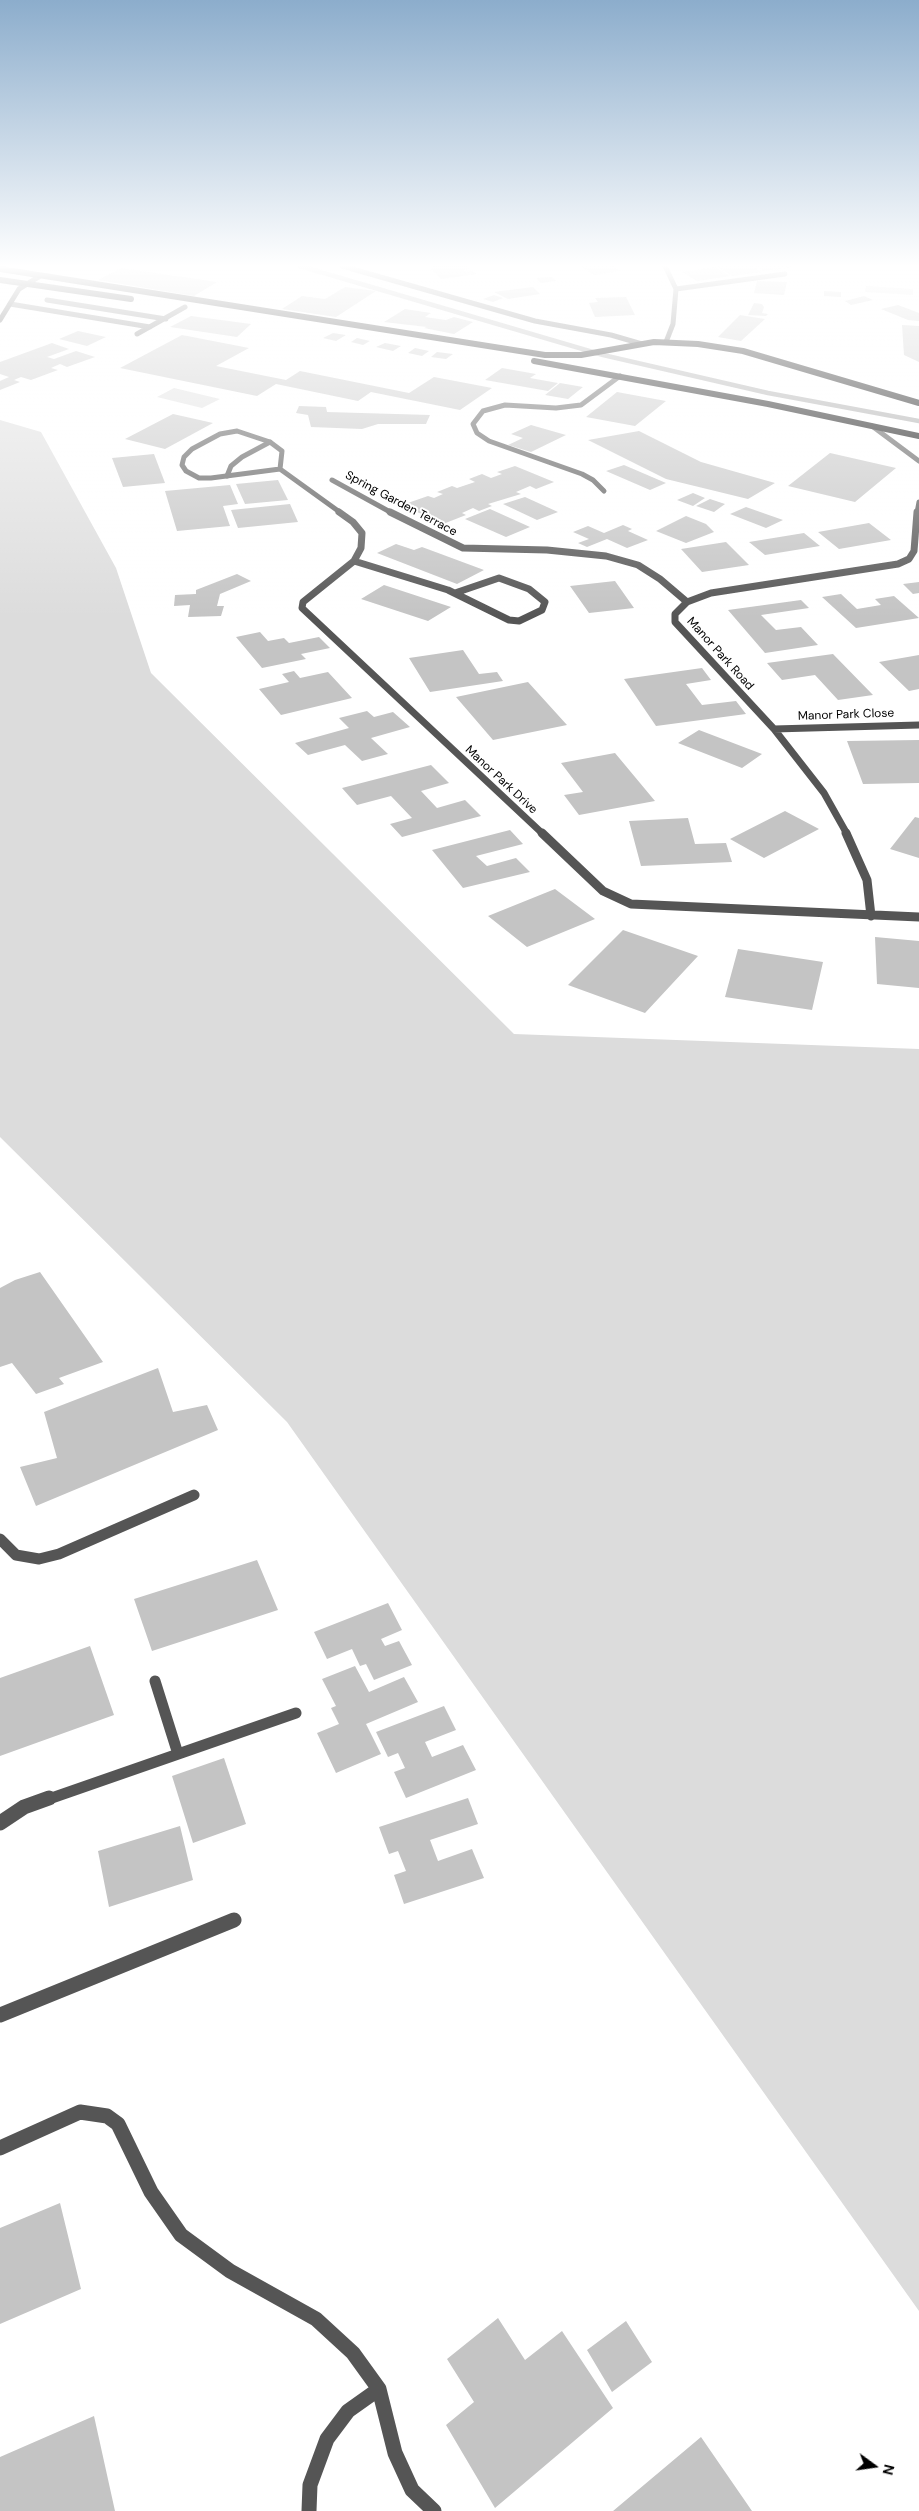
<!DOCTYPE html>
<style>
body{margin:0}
#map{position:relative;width:919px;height:2511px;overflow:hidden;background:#fff;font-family:"DM Sans",sans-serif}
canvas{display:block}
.north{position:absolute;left:849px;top:2441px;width:50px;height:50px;-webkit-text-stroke:4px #fff;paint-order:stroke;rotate:104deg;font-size:14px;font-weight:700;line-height:20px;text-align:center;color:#000}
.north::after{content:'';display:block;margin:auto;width:18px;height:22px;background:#000;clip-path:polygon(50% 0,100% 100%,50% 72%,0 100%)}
</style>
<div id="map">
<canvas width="919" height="2511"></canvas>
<div class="north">N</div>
</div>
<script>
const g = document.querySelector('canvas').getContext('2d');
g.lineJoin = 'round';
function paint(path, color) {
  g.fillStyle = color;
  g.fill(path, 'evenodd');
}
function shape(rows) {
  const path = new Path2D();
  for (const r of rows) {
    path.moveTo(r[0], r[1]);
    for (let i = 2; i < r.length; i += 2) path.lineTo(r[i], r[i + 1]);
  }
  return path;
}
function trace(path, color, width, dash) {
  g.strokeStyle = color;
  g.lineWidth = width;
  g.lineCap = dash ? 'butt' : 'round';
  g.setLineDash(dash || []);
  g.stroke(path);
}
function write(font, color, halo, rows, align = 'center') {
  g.font = font + ' "DM Sans",sans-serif';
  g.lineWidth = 4;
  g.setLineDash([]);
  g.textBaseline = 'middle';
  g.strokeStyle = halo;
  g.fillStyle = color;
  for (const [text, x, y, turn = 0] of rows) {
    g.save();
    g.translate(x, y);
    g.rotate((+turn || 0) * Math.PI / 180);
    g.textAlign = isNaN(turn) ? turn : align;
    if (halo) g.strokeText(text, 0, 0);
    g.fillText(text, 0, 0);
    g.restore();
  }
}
const green = shape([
 [866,286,913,289,913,295,865,292],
 [174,388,220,399,202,408,157,397],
 [0,420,41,432,116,568,151,673,514,1034,919,1049,919,2311,287,1422,0,1137]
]);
const stream = shape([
 [300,266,603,355,768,393,919,421]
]);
const building = shape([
 [467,266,470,269,464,270,466,272,473,271,477,274,441,279,429,267],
 [581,266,612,266,620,271,594,275],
 [717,266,752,266,762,272,732,276],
 [756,266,794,266,794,267,764,271],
 [715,267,730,276,697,281,682,272],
 [121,268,217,282,194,296,98,280],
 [552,277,556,281,541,283,536,278],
 [757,281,787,282,784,295,754,293],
 [345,287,376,291,336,317,282,309,302,296,325,299],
 [533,287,540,294,508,299,494,292],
 [824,291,841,292,841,297,824,296],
 [494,295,503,298,493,302,483,299],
 [864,296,873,300,851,305,845,301],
 [626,297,635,315,595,317,589,303,598,302,595,298],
 [754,303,762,304,764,307,762,313,768,314,766,316,748,315],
 [898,305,919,313,919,321,908,320,881,309],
 [405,309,431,313,425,317,446,320,454,317,473,322,454,334,424,328,427,327,384,322],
 [740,315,765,319,741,341,718,337],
 [191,316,251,324,237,337,170,327],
 [902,325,919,326,919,362,904,355],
 [78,331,106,337,87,346,59,339],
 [333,333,346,335,336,341,323,338],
 [182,335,249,348,216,366,286,380,300,371,409,393,434,377,492,388,460,410,371,392,358,401,276,384,257,396,120,368],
 [357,338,370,341,363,345,351,342],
 [52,343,69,349,47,357,54,359,76,351,95,357,67,367,60,364,51,368,58,370,31,380,21,377,14,380,20,382,0,390,0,381,9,377,0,374,0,362],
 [385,343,401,346,393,351,376,347],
 [415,348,429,351,422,356,408,353],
 [437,352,453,354,446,359,431,357],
 [502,368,536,374,530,378,558,383,548,391,485,380],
 [560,383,583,387,568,399,545,395],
 [617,392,666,401,635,426,586,417],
 [299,406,326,407,327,412,430,415,426,424,378,424,362,429,311,427,308,415,296,413],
 [173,414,213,423,165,449,125,439],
 [531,425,566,435,531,452,508,445,523,438,511,434],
 [639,431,701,462,775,483,748,499,666,479,588,440],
 [830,453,896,468,855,502,788,486],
 [154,454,165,483,123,487,112,458],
 [624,465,666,483,650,490,606,471],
 [515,466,554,482,536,489,530,486,516,492,521,494,488,504,492,506,479,511,473,508,462,513,466,515,443,524,402,505,428,496,434,498,443,494,437,492,452,486,457,488,475,482,469,479,482,474,491,478,502,474,497,472],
 [278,480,288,500,245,504,236,484],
 [230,485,238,504,223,506,230,526,177,531,165,491],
 [693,493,705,498,693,506,677,500],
 [525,497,558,512,537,520,503,504],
 [710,499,725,504,714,512,696,506],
 [290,504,298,522,238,528,231,510],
 [746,507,783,520,766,528,730,514],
 [490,509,530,527,506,537,465,519],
 [686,516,706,524,714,532,686,543,656,531],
 [869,523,891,540,839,549,818,532],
 [623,525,632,529,628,531,648,540,627,548,607,539,587,547,578,543,589,539,573,532,588,526,604,533],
 [804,533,820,546,765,555,749,542],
 [726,542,749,565,702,572,681,549],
 [396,544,414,550,422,547,484,570,457,584,377,553],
 [237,574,251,581,220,594,217,606,224,606,221,616,188,617,190,605,174,606,175,595,196,594,196,590],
 [615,581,634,608,589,613,570,586],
 [919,582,919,593,913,594,903,584],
 [384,585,451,607,428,621,361,599],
 [841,594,857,609,881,605,875,599,894,596,919,618,856,628,822,597],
 [801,600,809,608,761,615,776,630,801,627,818,645,765,653,728,610],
 [260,632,268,641,284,638,289,643,319,637,330,648,301,654,306,659,262,668,236,637],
 [463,650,479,674,497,672,503,681,430,692,409,658],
 [833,654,873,695,838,700,815,675,782,680,767,663],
 [919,655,919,689,909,691,879,662],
 [702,668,711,680,686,684,702,705,736,701,746,714,656,726,624,679],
 [294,671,300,678,328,672,352,698,281,715,259,689,289,682,282,674],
 [528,682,567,725,493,740,456,697],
 [367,711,374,717,393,712,410,727,371,738,388,754,362,761,345,745,308,755,295,743,349,728,339,718],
 [699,730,762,754,742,768,678,743],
 [919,740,919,783,863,784,847,741],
 [615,753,655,801,579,815,564,795,583,792,561,763],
 [431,765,449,783,421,791,437,808,465,800,481,816,402,837,390,824,412,818,391,796,357,805,342,788],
 [785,811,819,829,764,858,730,839],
 [915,817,919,818,919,858,890,849],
 [688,818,695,844,726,843,732,862,641,866,629,821],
 [510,830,523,844,476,856,487,866,516,858,530,872,463,888,432,850],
 [555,889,595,919,527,947,488,916],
 [623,930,698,956,645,1013,568,985],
 [875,937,919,941,919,988,877,984],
 [738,949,823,962,812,1010,725,997],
 [40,1272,103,1362,59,1378,64,1384,36,1394,12,1363,0,1367,0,1288,15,1280],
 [158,1368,173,1412,207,1405,218,1430,36,1506,20,1467,57,1458,44,1412],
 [257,1560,278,1610,152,1651,134,1599],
 [388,1603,402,1630,381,1639,385,1646,399,1641,412,1665,374,1680,366,1664,360,1666,352,1649,327,1659,314,1632],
 [90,1646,114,1715,0,1756,0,1678],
 [355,1666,369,1692,404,1677,418,1702,366,1724,381,1754,336,1773,317,1733,339,1724,331,1708,336,1706,322,1679],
 [444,1706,456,1730,425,1742,432,1757,463,1745,476,1770,406,1798,394,1772,405,1768,398,1753,388,1757,376,1732],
 [224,1758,246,1824,193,1843,172,1776],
 [468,1798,478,1824,430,1840,438,1861,472,1849,484,1878,404,1904,394,1875,406,1871,398,1851,389,1854,379,1827],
 [180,1826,193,1880,109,1907,98,1851],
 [60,2203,81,2289,0,2324,0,2228],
 [498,2318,525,2360,562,2331,613,2408,495,2508,446,2425,474,2402,447,2359],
 [626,2321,652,2362,612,2392,587,2350],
 [94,2416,115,2511,0,2511,0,2457],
 [701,2437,752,2511,613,2511]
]);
const lane = shape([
 [47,300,166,319],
 [10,304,150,327],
 [137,334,185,307],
 [227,476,231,466,242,457,270,442],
 [604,491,593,480,582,474,489,441,477,433,473,424,483,411,505,405,556,408,581,405,620,376]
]);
const streetFar4 = shape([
 [342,266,535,321,611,335,642,344],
 [665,266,676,289,673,324,666,342],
 [676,289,785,274],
 [872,426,919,461],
 [237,431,270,442,282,451,280,469,211,478,199,478,186,471,182,465,184,457,192,449,220,434,237,431],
 [280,469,341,513],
 [332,480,392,513],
 [917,513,919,502]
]);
const streetFar3 = shape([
 [339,512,353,522,362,533,361,548,354,561,303,602,302,608,543,834],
 [390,512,463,548,547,550,606,556,638,565,660,579,687,602],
 [354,561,448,590,509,620,519,621,542,610,545,602,529,589,499,578,455,593],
 [774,729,919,725],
 [847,834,824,793,774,729,675,622,675,614,687,602,711,593,898,564,909,559,914,551,917,512]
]);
const streetFar2 = shape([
 [542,833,603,891,631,904,919,917],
 [846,833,867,880,871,916]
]);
const streetFar1 = shape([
 [0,1539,16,1555,39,1559,59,1554,194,1495],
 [155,1681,178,1754],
 [46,1800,296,1713]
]);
const street = shape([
 [0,1823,24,1807,49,1798],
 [0,2015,234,1920],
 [0,2148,80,2112,107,2116,118,2124,151,2192,181,2235,230,2271,316,2319,353,2353,379,2389,395,2453,412,2490,434,2511],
 [309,2511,310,2485,327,2439,348,2411,379,2389]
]);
const secondary = shape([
 [0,320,19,289,40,276]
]);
const primary = shape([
 [0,269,545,355,581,355,654,342,698,344,743,351,919,403],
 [0,280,131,299],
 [534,361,768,404,919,436]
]);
const farStreetnames = [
 ["Spring Garden Terrace",401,504,28],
 ["Manor Park Road",720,654,48],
 ["Manor Park Close",846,715,-2],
 ["Manor Park Drive",501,780,43]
];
paint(green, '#dcdcdc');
trace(stream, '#a3a3a3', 4.5);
paint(building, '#c4c4c4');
trace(lane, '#555', 5);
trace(streetFar4, '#555', 5);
trace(streetFar3, '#555', 7);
trace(streetFar2, '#555', 9);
trace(streetFar1, '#555', 11);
trace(street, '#555', 15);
trace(secondary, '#222', 5);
trace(primary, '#000', 6);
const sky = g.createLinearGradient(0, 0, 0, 618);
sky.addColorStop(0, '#8cadcc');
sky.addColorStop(0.43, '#fff');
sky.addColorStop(1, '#ffffff00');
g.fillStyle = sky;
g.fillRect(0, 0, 919, 618);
write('12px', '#000', '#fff', farStreetnames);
</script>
